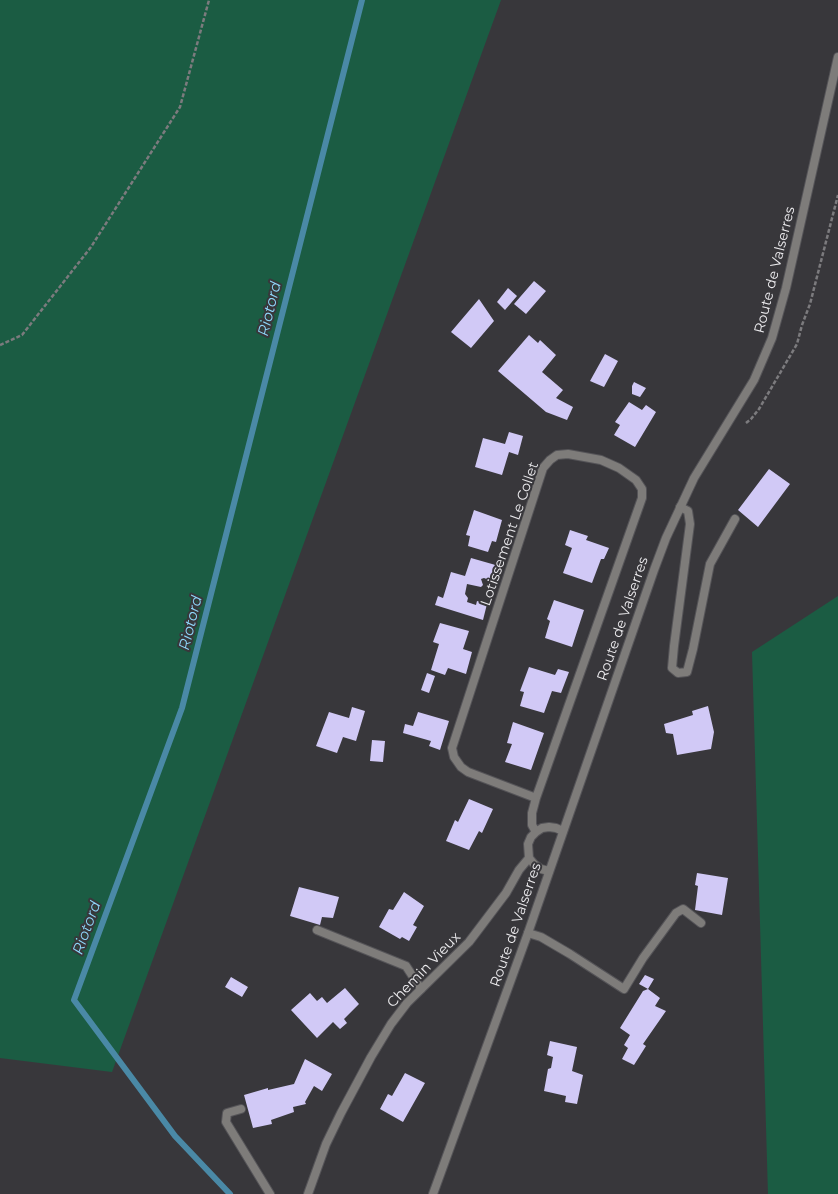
<!DOCTYPE html>
<style>
body{margin:0}
canvas{display:block;background:#38373b}
</style>
<canvas width="838" height="1194"></canvas>
<script>
const g = document.querySelector('canvas').getContext('2d');
g.lineJoin = 'round';
function paint(path, color) {
  g.fillStyle = color;
  g.fill(path, 'evenodd');
}
function shape(rows) {
  const path = new Path2D();
  for (const r of rows) {
    path.moveTo(r[0], r[1]);
    for (let i = 2; i < r.length; i += 2) path.lineTo(r[i], r[i + 1]);
  }
  return path;
}
function trace(path, color, width, dash) {
  g.strokeStyle = color;
  g.lineWidth = width;
  g.lineCap = dash ? 'butt' : 'round';
  g.setLineDash(dash || []);
  g.stroke(path);
}
function write(font, color, halo, rows, align = 'center') {
  g.font = font + ' Montserrat,sans-serif';
  g.lineWidth = 4;
  g.setLineDash([]);
  g.textBaseline = 'middle';
  g.strokeStyle = halo;
  g.fillStyle = color;
  for (const [text, x, y, turn = 0] of rows) {
    g.save();
    g.translate(x, y);
    g.rotate((+turn || 0) * Math.PI / 180);
    g.textAlign = isNaN(turn) ? turn : align;
    if (halo) g.strokeText(text, 0, 0);
    g.fillText(text, 0, 0);
    g.restore();
  }
}
const green = shape([
 [0,0,501,0,112,1072,0,1058],
 [838,596,838,1194,768,1194,752,652]
]);
const stream = shape([
 [230,1194,175,1136,74,1000,182,708,362,0]
]);
const building = shape([
 [534,281,546,291,526,314,514,304],
 [508,288,517,296,505,310,497,302],
 [479,299,494,321,471,348,451,332],
 [529,335,538,343,540,340,556,355,542,372,563,390,556,398,573,407,567,420,546,412,498,371],
 [605,354,618,361,604,387,590,381],
 [634,382,646,388,640,397,632,394,632,386],
 [629,402,642,410,646,405,656,412,635,447,614,435,620,425,615,422],
 [509,432,523,436,518,455,509,452,502,475,475,467,483,438,505,444],
 [769,469,790,484,758,527,738,510],
 [474,510,502,520,496,542,492,541,488,552,468,546,470,536,466,535],
 [570,530,588,536,586,540,609,548,604,559,601,559,592,583,563,573,572,548,565,545],
 [471,558,499,566,494,582,484,578,481,579,483,585,481,587,467,584,465,594,468,598,467,602,476,605,477,601,487,604,483,620,435,605,438,596,443,598,451,572,465,576],
 [554,600,584,610,572,647,545,638,550,621,547,619],
 [440,623,469,631,463,649,472,652,466,674,448,668,445,675,431,670,439,644,433,642],
 [529,667,555,675,558,669,569,672,561,693,552,691,544,713,520,706,524,692,520,691],
 [427,673,435,676,429,693,421,690],
 [708,706,714,732,711,749,677,755,673,734,666,733,664,724,693,715,692,711],
 [352,707,365,711,356,741,343,737,337,753,316,746,329,712,349,718],
 [418,712,449,721,440,750,429,746,431,741,403,733,405,724,413,726],
 [513,722,544,733,531,770,505,762,512,744,507,743],
 [372,740,385,741,383,762,370,761],
 [469,799,493,809,482,833,479,831,469,850,446,841,455,820,458,822],
 [697,873,728,878,722,915,695,910,698,886,695,885],
 [299,887,339,897,333,918,322,917,320,925,290,916],
 [404,892,424,906,413,925,417,927,409,941,402,937,400,939,379,927,389,909,393,910],
 [645,975,654,979,648,989,660,998,655,1006,666,1011,643,1044,646,1046,634,1065,622,1059,628,1048,624,1045,630,1035,620,1028,643,991,648,989,639,984],
 [231,977,248,987,242,997,225,987],
 [345,988,359,1004,344,1019,347,1023,340,1029,333,1022,317,1038,291,1010,310,993,317,1001,322,997,327,1003],
 [550,1041,577,1047,572,1071,583,1075,577,1104,565,1102,566,1096,544,1091,548,1069,551,1068,553,1057,547,1055],
 [305,1059,332,1074,322,1091,314,1086,305,1102,306,1104,293,1107,294,1112,271,1120,272,1124,253,1128,244,1095,268,1088,268,1090,294,1084],
 [405,1073,425,1083,403,1122,380,1109,388,1094,392,1096]
]);
const path = shape([
 [0,345,22,335,91,247,180,107,209,0],
 [746,423,751,419,759,409,797,344,802,325,810,304,838,195]
]);
const service = shape([
 [680,507,688,511,690,524,674,646,672,668,678,673,687,672,693,649,710,564,735,519],
 [317,930,406,966,421,989],
 [241,1109,227,1113,226,1122,270,1194]
]);
const minor = shape([
 [536,798,468,772,461,767,454,757,452,748,543,468,550,460,557,455,568,454,601,460,619,468,636,480,642,489,642,498,536,798,532,813,532,825,536,832],
 [549,871,541,869,534,864,529,858,528,844,531,837,536,832,542,828,549,827,556,828,563,831],
 [528,933,541,937,570,954,624,989,643,958,676,913,683,909,701,923],
 [308,1194,326,1144,341,1113,371,1057,391,1024,407,1003,469,942,506,893,519,870,529,858]
]);
const tertiary = shape([
 [433,1194,528,933,654,570,666,538,694,478,754,380,772,338,786,288,838,57]
]);
const streetNames = [
 ["Route de Valserres",775,270,-76],
 ["Lotissement Le Collet",510,534,-71],
 ["Route de Valserres",623,619,-71],
 ["Route de Valserres",516,925,-71],
 ["Chemin Vieux",424,970,-46]
];
const waterNames = [
 ["Riotord",270,309,-76],
 ["Riotord",191,623,-76],
 ["Riotord",87,928,-70]
];
paint(green, '#1b5c43');
trace(stream, '#4a89a6', 6);
paint(building, '#d1c9f6');
trace(service, '#555458', 10);
trace(minor, '#555458', 10);
trace(tertiary, '#555458', 10);
trace(path, '#7c7b7e', 2.5, [4, 2]);
trace(service, '#7e7c7a', 8);
trace(minor, '#7e7c7a', 8);
trace(tertiary, '#7e7c7a', 8);
write('14px', '#eeedf0', '#38373b', streetNames);
write('italic 15px', '#8ed6f9', '#38373b', waterNames);
</script>
